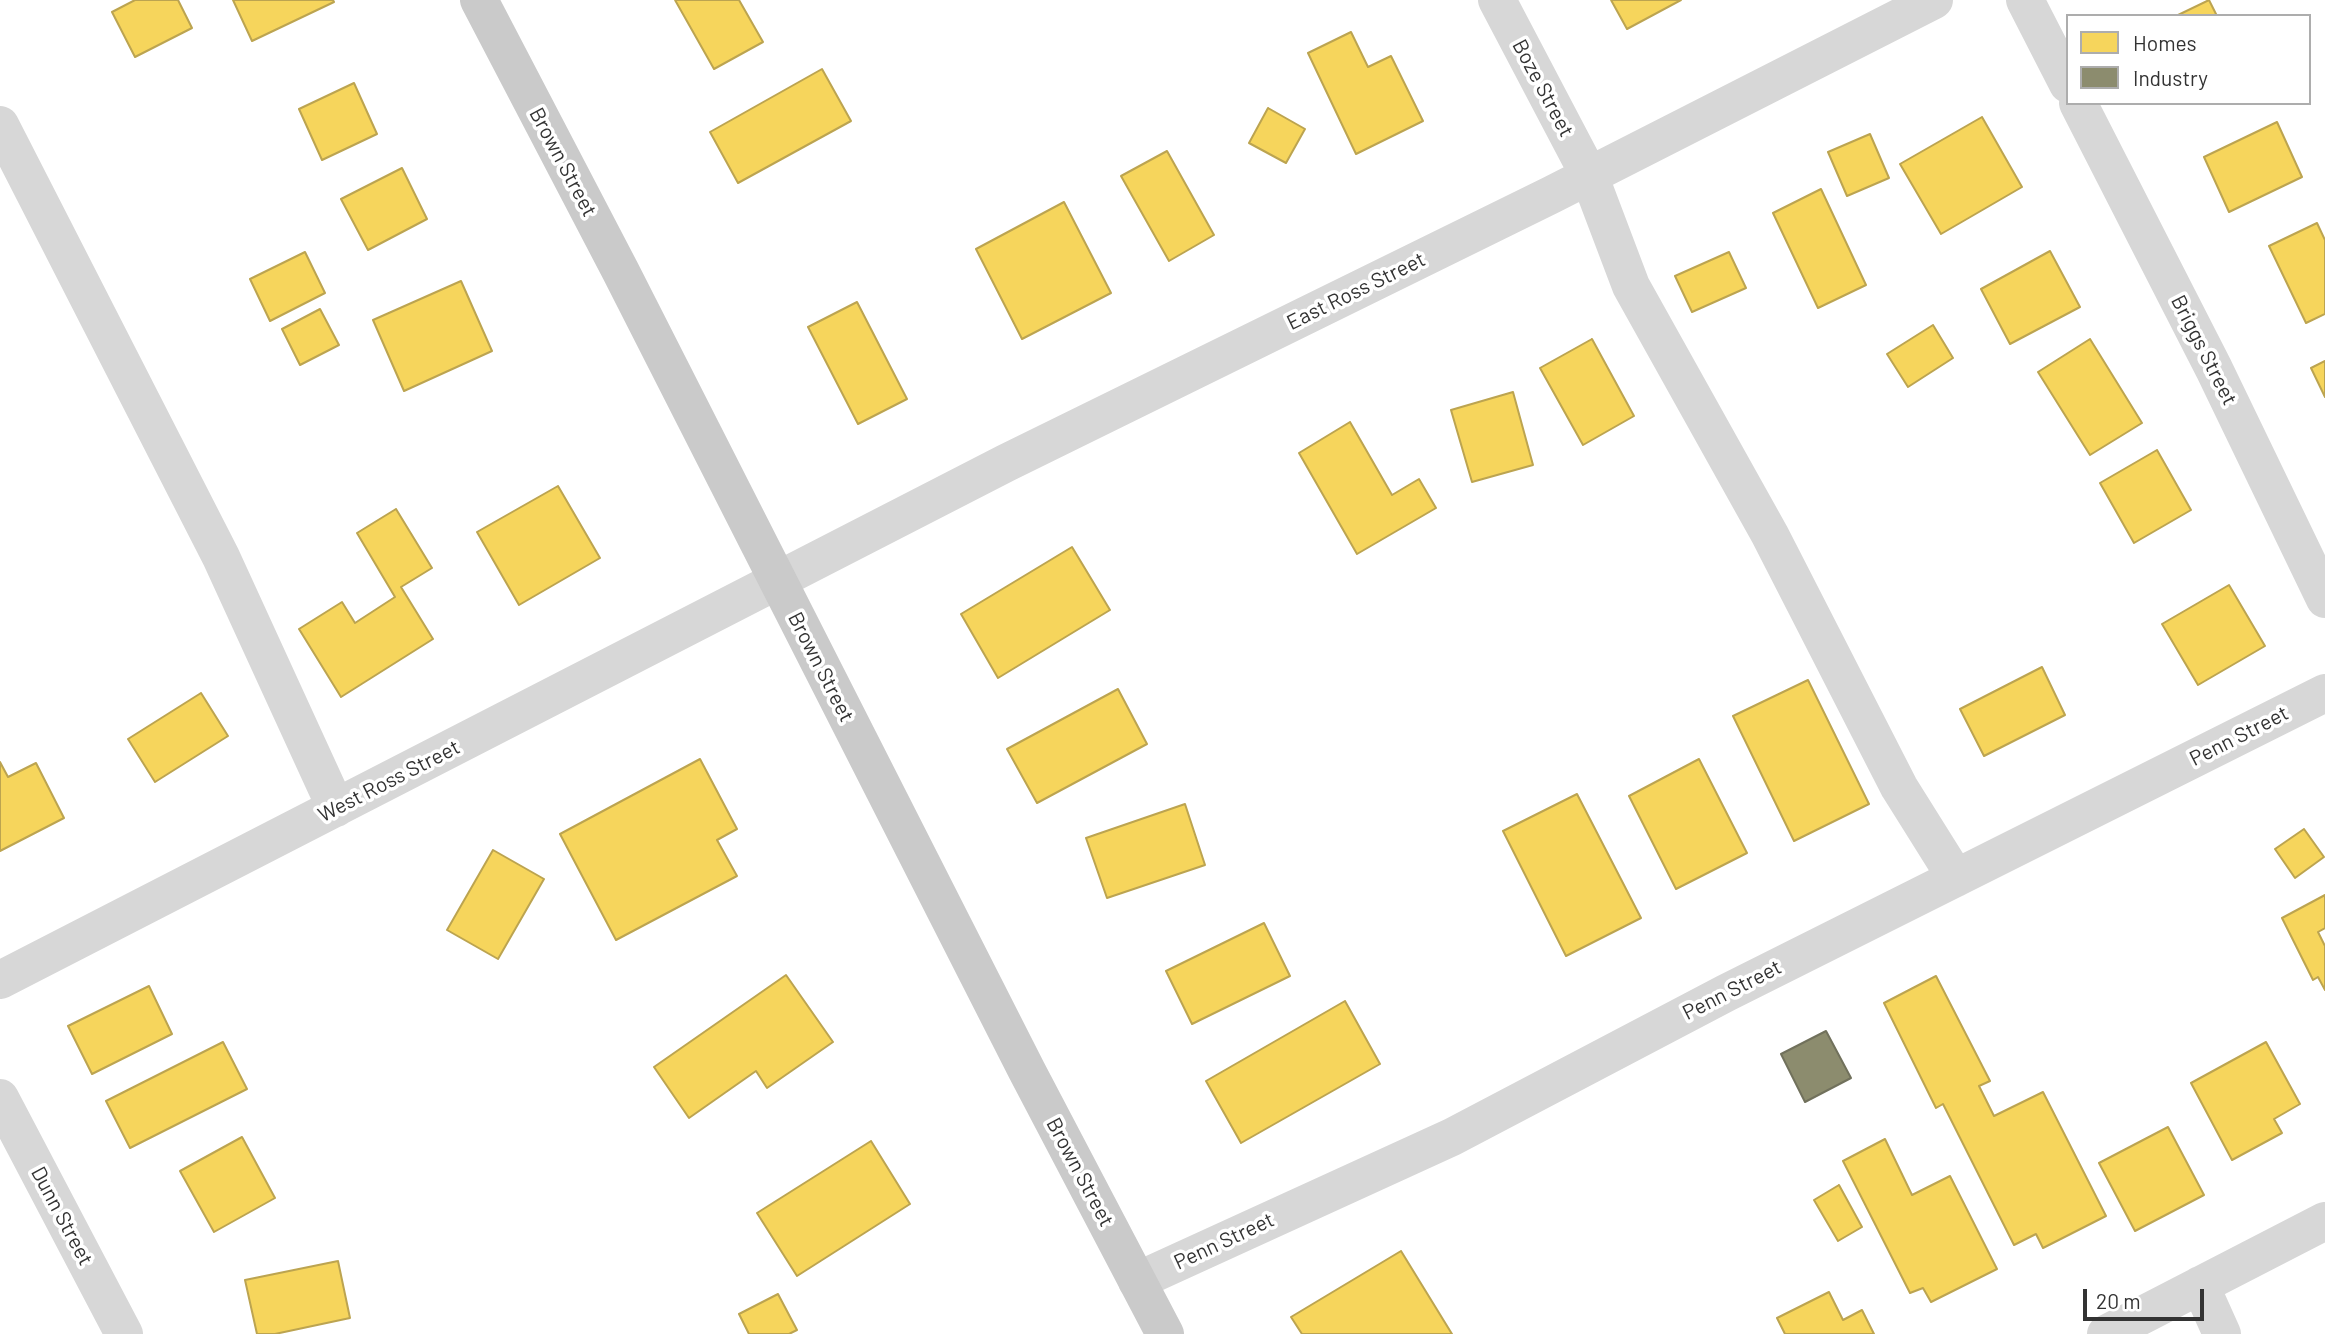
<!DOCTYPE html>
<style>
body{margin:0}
#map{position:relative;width:2325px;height:1334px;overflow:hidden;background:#fff;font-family:Barlow,sans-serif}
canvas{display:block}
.legend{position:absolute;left:2066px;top:14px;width:245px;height:91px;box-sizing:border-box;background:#fff;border:2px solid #adadad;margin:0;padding:9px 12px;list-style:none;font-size:21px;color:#333}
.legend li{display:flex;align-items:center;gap:14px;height:35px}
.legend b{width:35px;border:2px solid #adadad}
.scale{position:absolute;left:2083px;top:1289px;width:121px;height:32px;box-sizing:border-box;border:4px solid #333;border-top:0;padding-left:9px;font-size:21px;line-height:24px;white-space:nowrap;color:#333;-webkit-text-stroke:5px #fff;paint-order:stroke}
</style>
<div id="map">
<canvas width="2325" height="1334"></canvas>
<ul class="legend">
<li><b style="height:19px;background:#f6d55c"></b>Homes</li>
<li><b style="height:19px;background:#8c8c6e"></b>Industry</li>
</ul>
<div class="scale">20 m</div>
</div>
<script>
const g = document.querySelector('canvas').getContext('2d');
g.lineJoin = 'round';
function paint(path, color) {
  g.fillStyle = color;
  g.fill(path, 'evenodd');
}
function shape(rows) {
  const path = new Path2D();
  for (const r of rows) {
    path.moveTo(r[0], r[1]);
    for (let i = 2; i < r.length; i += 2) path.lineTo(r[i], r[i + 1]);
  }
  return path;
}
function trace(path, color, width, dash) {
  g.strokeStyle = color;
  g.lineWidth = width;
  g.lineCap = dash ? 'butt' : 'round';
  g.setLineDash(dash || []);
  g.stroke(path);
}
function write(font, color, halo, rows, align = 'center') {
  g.font = font + ' Barlow,sans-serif';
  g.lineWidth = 7;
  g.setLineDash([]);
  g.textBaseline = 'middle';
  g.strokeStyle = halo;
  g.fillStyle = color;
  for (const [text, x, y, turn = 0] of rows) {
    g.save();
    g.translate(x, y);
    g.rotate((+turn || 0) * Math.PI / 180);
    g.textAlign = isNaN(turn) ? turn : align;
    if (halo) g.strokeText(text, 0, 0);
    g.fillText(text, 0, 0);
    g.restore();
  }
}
const homes = shape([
 [135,0,178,0,192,28,135,57,112,12,135,0],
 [233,0,333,0,334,2,252,41,233,0],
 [675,0,739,0,763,42,714,69,675,0],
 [1611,0,1681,0,1627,29,1611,0],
 [2209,0,2217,16,2176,16,2209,0],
 [1351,32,1368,67,1391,56,1423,121,1356,154,1308,53,1351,32],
 [822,69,851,121,738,183,710,132,822,69],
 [354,83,377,134,322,160,299,109,354,83],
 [1268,108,1305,129,1286,163,1249,143,1268,108],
 [1982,117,2022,187,1941,234,1900,164,1982,117],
 [2277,122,2302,177,2229,212,2204,157,2277,122],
 [1870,134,1889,178,1847,196,1828,152,1870,134],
 [1167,151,1214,235,1169,261,1121,176,1167,151],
 [402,168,427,219,368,250,341,199,402,168],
 [1821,189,1866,285,1818,308,1773,213,1821,189],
 [1064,202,1111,293,1022,339,976,249,1064,202],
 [2317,223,2325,240,2325,314,2306,323,2269,246,2317,223],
 [2050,251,2080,307,2010,344,1981,289,2050,251],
 [305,252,325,293,270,321,250,279,305,252],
 [1729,252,1746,288,1692,312,1675,276,1729,252],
 [461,281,492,351,404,391,373,320,461,281],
 [857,302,907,399,858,424,808,327,857,302],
 [320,309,339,345,300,365,282,329,320,309],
 [1933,325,1953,358,1908,387,1887,354,1933,325],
 [1592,339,1634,416,1583,445,1540,368,1592,339],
 [2090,339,2142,423,2090,455,2038,372,2090,339],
 [2325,361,2325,397,2311,368,2325,361],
 [1513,392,1533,465,1472,482,1451,410,1513,392],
 [1350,422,1392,495,1419,479,1436,508,1357,554,1299,453,1350,422],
 [2157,450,2191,510,2134,543,2100,483,2157,450],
 [558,486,600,558,519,605,477,532,558,486],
 [396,509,432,568,401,587,433,639,341,697,299,629,342,602,355,623,395,597,357,533,396,509],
 [1072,547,1110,610,998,678,961,614,1072,547],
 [2229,585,2265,646,2198,685,2162,624,2229,585],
 [2042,667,2065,715,1984,756,1960,709,2042,667],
 [1808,680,1869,804,1794,841,1733,716,1808,680],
 [1118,689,1147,744,1037,803,1007,749,1118,689],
 [201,693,228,736,155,782,128,739,201,693],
 [700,759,737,829,717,840,737,876,616,940,560,834,700,759],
 [1699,759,1747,853,1676,889,1629,796,1699,759],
 [0,762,8,777,36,763,64,818,0,851,0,762],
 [1577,794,1641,918,1566,956,1503,831,1577,794],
 [1185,804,1205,865,1107,898,1086,838,1185,804],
 [2304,829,2324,857,2295,878,2275,849,2304,829],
 [493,850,544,879,498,959,447,930,493,850],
 [2325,895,2325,928,2318,932,2325,946,2325,990,2318,977,2313,980,2282,918,2325,895],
 [1264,923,1290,976,1192,1024,1166,971,1264,923],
 [786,975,833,1042,767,1088,756,1071,689,1118,654,1067,786,975],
 [1936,976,1990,1081,1979,1086,1994,1116,2043,1092,2106,1216,2043,1248,2036,1234,2014,1245,1943,1104,1936,1108,1884,1003,1936,976],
 [149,986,172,1034,92,1074,68,1026,149,986],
 [1345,1001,1380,1064,1241,1143,1206,1081,1345,1001],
 [223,1042,247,1089,130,1148,106,1101,223,1042],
 [2266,1042,2300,1104,2274,1119,2282,1133,2232,1160,2191,1083,2266,1042],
 [2168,1127,2204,1195,2135,1231,2099,1163,2168,1127],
 [242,1137,275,1198,214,1232,180,1171,242,1137],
 [1885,1139,1912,1195,1950,1176,1997,1269,1931,1302,1923,1288,1910,1293,1843,1161,1885,1139],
 [871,1141,910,1204,797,1276,757,1213,871,1141],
 [1839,1185,1862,1227,1838,1241,1814,1200,1839,1185],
 [1401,1251,1452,1334,1302,1334,1291,1317,1401,1251],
 [338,1261,350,1318,275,1334,257,1334,245,1280,338,1261],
 [1829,1292,1843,1320,1862,1310,1874,1334,1785,1334,1777,1318,1829,1292],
 [778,1294,797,1330,789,1334,749,1334,739,1314,778,1294]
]);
const industry = shape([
 [1826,1031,1851,1078,1805,1102,1781,1054,1826,1031]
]);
const minor = shape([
 [1497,0,1589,175,1631,286,1770,535,1899,787,1956,878],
 [2025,0,2068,84],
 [2078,103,2214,369,2325,599],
 [0,125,221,557,336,808],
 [0,980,1006,463,1551,195,1934,0],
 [0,1098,124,1334],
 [1137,1281,1452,1137,1726,993,2325,693],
 [2200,1285,2222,1334],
 [2106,1334,2325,1221]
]);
const major = shape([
 [479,0,621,272,1027,1071,1165,1334]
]);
const streetNames = [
 ["Boze Street",1543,88,62],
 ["Brown Street",563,162,62],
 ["East Ross Street",1356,291,-26],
 ["Briggs Street",2204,350,63],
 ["Brown Street",821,667,63],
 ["Penn Street",2239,736,-27],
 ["West Ross Street",389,781,-27],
 ["Penn Street",1732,990,-27],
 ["Brown Street",1080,1172,62],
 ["Dunn Street",62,1216,62],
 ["Penn Street",1224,1241,-25]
];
paint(homes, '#f6d55c');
trace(homes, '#bca450', 2);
paint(industry, '#8c8c6e');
trace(industry, '#71715c', 2);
trace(minor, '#d7d7d7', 38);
trace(major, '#cacaca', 38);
write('21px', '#333', '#fff', streetNames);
</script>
